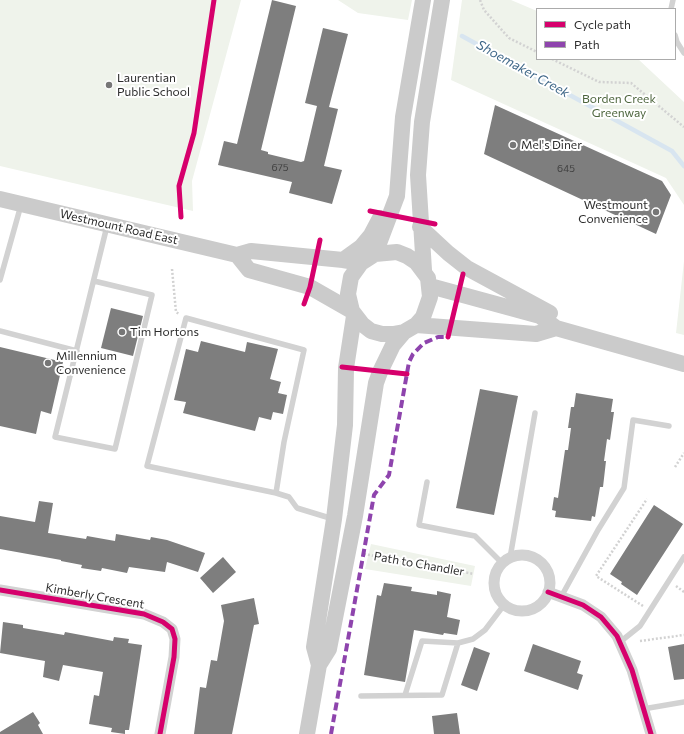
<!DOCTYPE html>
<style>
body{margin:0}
#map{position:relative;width:684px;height:734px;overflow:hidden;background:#fff;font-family:Commissioner,sans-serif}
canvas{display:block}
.legend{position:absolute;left:536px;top:8px;width:140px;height:52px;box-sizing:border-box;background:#fff;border:1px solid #ababab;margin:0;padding:5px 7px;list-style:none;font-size:12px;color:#2d2d2d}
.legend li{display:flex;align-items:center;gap:8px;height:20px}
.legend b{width:20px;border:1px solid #ababab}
</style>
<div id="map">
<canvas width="684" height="734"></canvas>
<ul class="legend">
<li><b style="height:5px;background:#d6006c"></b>Cycle path</li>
<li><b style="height:5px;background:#8e44ad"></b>Path</li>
</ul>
</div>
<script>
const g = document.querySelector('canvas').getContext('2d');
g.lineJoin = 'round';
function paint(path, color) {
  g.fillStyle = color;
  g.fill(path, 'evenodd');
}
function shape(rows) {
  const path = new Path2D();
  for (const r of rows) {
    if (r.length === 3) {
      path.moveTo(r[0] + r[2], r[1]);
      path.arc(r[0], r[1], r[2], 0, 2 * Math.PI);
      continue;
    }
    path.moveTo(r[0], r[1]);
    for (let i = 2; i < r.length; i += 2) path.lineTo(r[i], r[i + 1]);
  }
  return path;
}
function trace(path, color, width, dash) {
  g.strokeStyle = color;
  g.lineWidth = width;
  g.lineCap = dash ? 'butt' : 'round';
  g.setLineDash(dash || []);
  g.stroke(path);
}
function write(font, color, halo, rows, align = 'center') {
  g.font = font + ' Commissioner,sans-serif';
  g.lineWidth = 4;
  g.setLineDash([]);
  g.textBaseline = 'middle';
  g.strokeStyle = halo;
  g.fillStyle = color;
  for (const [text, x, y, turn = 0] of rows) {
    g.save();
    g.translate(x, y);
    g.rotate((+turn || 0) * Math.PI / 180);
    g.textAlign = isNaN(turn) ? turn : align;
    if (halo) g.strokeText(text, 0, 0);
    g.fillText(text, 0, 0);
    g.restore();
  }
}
const green = shape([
 [0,0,241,0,192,181,193,211,0,166],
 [338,0,412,0,408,20,358,13],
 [462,0,511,0,537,11,537,59,638,59,684,102,684,205,666,178,451,80],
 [684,261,684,335,676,333],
 [371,544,475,566,471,586,365,569]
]);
const stream = shape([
 [462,36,672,151,684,166]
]);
const building = shape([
 [272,0,296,6,261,150,268,152,268,154,301,162,304,161,317,106,305,103,323,28,348,34,329,107,338,109,324,166,342,170,332,204,289,193,292,182,218,165,224,141,237,144],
 [495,105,662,181,671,195,656,234,484,154],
 [111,308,143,316,133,356,101,348],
 [201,341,245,352,247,342,278,349,270,379,281,382,278,393,287,395,283,414,273,412,271,420,259,417,255,431,183,413,186,402,174,400,186,349,198,352],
 [0,347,63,362,51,414,41,411,36,434,0,426],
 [480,389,518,396,494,515,456,508],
 [576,393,613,399,611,412,614,412,610,440,607,439,604,461,606,461,603,487,600,487,595,517,592,516,591,521,555,517,556,511,552,510,554,497,558,498,565,450,568,450,571,428,568,428,571,407,574,407],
 [39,501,53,503,48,533,86,539,87,536,115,541,116,534,150,540,151,537,167,540,205,553,198,572,167,562,165,572,129,567,127,573,102,568,101,571,81,568,82,565,61,561,61,560,0,549,0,516,35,522],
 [654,505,683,524,637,595,621,584,622,582,610,574],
 [223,557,236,572,213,593,200,578],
 [384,583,412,587,411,591,437,595,437,591,451,594,447,617,460,620,457,635,444,633,443,635,414,630,405,682,364,675,377,595,381,596],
 [254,598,259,624,254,625,232,734,194,734,200,687,206,688,211,660,217,661,224,621,221,605],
 [3,622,23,625,23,628,64,635,65,632,113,641,114,637,129,639,128,643,142,645,129,730,125,730,125,734,111,732,112,728,89,724,94,695,99,696,103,672,63,665,59,681,43,677,45,661,0,653],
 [533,644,581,661,577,673,583,675,578,690,524,671],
 [684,644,684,679,674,680,668,647],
 [474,647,490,653,477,691,461,685],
 [33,712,40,723,38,725,43,734,0,734,0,732],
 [457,713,460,734,434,734,432,716]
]);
const path = shape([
 [480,0,484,10,509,38,537,52],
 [552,59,599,82,631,83,684,127],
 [172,269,176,312,179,314],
 [675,467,684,453],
 [364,554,474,574],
 [676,586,684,592],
 [643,606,596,576,647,499],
 [640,641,684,635]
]);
const service = shape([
 [671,9,673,0],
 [675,35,677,42,684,53],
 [0,280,21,205],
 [94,281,152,295,115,449,55,437,107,226],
 [0,331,77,351],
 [427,482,419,525,475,536,502,563],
 [276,493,284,442,304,350,186,318,147,466,276,493,289,497,297,508,333,519],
 [510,558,535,413],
 [561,597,598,530,624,488,633,420,669,426],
 [620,642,640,626,684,557],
 [405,695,422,641,458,643],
 [361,696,442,695,458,643,473,639,485,630,504,605],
 [643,709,684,702]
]);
const minor = shape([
 [522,583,28],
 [0,590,144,614,163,622,172,629,175,639,174,657,160,734],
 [548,592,583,605,601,617,617,636,632,670,651,734]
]);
const secondary = shape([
 [0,199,237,255],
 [420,227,448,253,467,268,550,313],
 [375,254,397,196,403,117,423,0],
 [237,255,249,270,310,287,352,311],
 [237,255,251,251,343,260,361,263],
 [343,260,361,247,371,235,380,218],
 [424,270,418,175,422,122,442,0],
 [430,286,540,316,556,328,684,364],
 [416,325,536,334,556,328],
 [319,665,314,647,334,519,345,425,346,368,354,316],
 [307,734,319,665,329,649,355,516,376,383,380,372,393,345,404,332,416,325,423,317,430,297,428,278,416,262,407,256,397,252,375,254,361,263,351,277,348,294,352,311,362,324,371,331,382,334,393,334,404,332]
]);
const quiet = shape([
 [331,734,374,495,389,475,409,362,413,354,424,343,438,337,448,337]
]);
const cycleway = shape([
 [370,211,435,224],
 [181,217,179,186,194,133,214,0],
 [304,304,310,287,320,240],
 [448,337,463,274],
 [342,367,407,374],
 [0,590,144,614,163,622,172,629,175,639,174,657,160,734],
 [548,592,583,605,601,617,617,636,632,670,651,734]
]);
const markers = [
 [109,85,4,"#767676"],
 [513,145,4,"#767676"],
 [656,212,4,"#767676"],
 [122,332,4,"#767676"],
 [48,363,4,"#767676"]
];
const numberNames = [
 ["675",280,168],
 ["645",566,169]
];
const poiNames = [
 ["Laurentian",117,78],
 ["Public School",117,92],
 ["Mel's Diner",521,145],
 ["Westmount",648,205,"right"],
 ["Convenience",648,219,"right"],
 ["Tim Hortons",130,332],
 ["Millennium",56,356],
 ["Convenience",56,370]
];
const parkNames = [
 ["Borden Creek",619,99],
 ["Greenway",619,113]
];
const streetNames = [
 ["Westmount Road East",119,227,13],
 ["Path to Chandler",419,564,10],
 ["Kimberly Crescent",95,596,10]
];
const waterNames = [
 ["Shoemaker Creek",523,69,29]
];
paint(green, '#eff3eb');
trace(stream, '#d8e5f0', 4.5);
paint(building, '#7e7e7e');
trace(path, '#d2d2d2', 2.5, [2, 2]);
trace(service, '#d2d2d2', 5.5);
trace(minor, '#d2d2d2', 11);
trace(secondary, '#cbcbcb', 16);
trace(quiet, '#8e44ad', 4, [8, 4]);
trace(cycleway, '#d6006c', 5);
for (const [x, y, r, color] of markers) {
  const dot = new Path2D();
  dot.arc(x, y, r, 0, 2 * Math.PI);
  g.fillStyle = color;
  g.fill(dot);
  trace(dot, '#fff', 1.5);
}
write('10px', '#414141', null, numberNames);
write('12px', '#2d2d2d', '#fff', poiNames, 'left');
write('12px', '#4d653d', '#fff', parkNames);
write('12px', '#2d2d2d', '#fff', streetNames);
write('italic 13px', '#406889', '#fff', waterNames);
</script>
